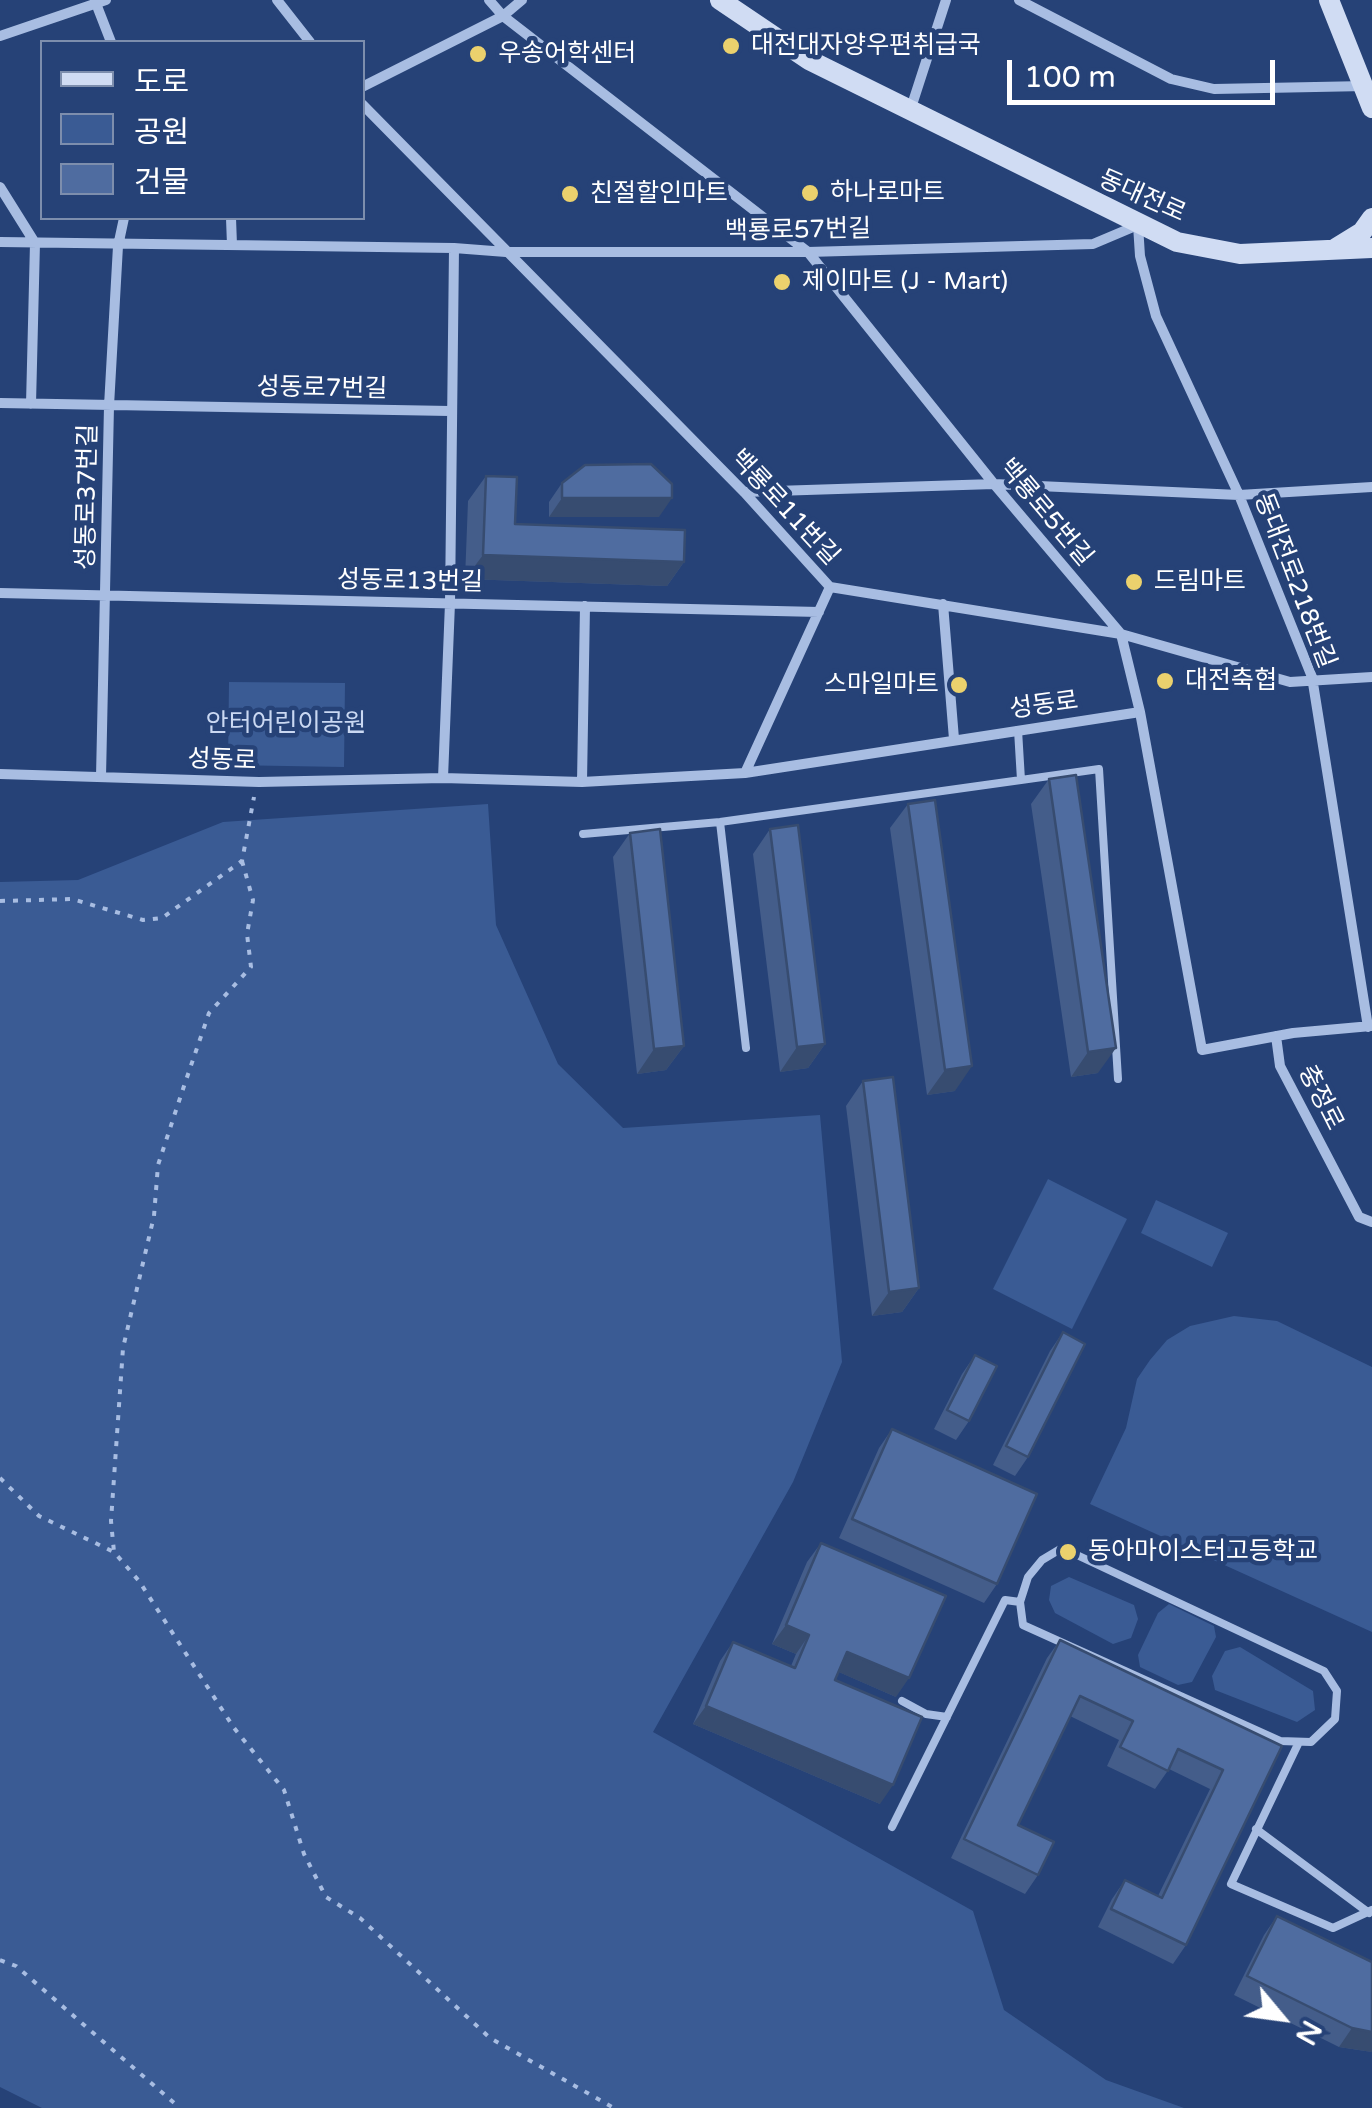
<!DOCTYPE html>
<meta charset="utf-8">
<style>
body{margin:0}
#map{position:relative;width:1372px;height:2108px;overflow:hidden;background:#264277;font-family:"Varela Round","Noto Sans KR",sans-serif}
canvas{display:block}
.legend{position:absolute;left:40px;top:40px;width:325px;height:180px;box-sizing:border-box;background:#264277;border:2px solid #7d8ead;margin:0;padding:12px 18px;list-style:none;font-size:30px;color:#fff}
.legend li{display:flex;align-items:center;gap:20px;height:50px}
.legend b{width:50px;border:2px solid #7d8ead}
.north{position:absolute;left:1232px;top:1968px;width:100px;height:100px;-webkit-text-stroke:8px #264277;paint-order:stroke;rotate:119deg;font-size:28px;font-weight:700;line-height:40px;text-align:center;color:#fff}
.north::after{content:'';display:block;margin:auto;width:35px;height:45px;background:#fff;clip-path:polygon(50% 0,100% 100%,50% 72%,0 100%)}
.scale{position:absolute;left:1007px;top:60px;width:268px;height:45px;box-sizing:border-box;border:5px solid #fff;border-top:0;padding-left:12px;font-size:30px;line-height:35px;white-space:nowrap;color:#fff;-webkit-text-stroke:8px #264277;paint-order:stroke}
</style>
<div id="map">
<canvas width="1372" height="2108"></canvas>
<ul class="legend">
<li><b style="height:12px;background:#d0dcf3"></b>도로</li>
<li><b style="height:28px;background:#3a5b94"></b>공원</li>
<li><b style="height:28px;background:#4f6ca0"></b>건물</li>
</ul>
<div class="north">N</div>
<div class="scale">100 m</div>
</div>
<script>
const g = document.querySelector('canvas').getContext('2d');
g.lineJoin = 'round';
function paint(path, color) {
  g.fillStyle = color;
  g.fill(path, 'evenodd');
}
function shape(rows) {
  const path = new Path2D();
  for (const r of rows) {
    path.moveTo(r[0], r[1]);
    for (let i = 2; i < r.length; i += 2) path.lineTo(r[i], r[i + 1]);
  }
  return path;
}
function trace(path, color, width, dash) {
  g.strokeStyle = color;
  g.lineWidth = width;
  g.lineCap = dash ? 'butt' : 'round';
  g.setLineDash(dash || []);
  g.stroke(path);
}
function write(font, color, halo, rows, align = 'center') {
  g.font = font + ' "Varela Round","Noto Sans KR",sans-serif';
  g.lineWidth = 9;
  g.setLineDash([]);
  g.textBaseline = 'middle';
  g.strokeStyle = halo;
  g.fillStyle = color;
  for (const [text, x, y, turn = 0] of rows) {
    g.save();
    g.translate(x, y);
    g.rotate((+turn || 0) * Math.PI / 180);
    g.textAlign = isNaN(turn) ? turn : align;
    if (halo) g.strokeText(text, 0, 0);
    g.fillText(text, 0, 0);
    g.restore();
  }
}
const green = shape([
 [229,682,345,683,344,767,228,765],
 [488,804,496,925,558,1064,623,1128,820,1115,842,1362,793,1482,653,1732,973,1911,1004,2010,1106,2080,1184,2108,42,2108,0,2087,0,882,78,880,223,822],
 [1048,1179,1127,1219,1072,1329,993,1289],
 [1156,1200,1228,1233,1212,1267,1141,1233],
 [1234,1316,1277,1321,1372,1367,1372,1632,1090,1504,1126,1428,1137,1379,1150,1360,1167,1340,1190,1326],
 [1069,1577,1134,1605,1138,1619,1131,1638,1113,1644,1055,1613,1049,1600,1051,1586],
 [1169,1604,1214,1626,1216,1637,1192,1682,1178,1685,1140,1667,1138,1655,1158,1613],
 [1240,1647,1313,1691,1315,1710,1297,1722,1215,1690,1212,1676,1225,1651]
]);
const path = shape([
 [242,861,253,900,247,934,251,967,209,1013,184,1086,158,1165,154,1216,123,1348,111,1521,114,1552,139,1581,234,1728,284,1790,304,1854,326,1897,360,1918,490,2038,614,2108],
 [0,901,72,899,143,920,162,918,242,861,254,797],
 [0,1478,39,1516,114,1552],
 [0,1960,16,1966,180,2108]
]);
const lane = shape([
 [1021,780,1099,769,1118,1079],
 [720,822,746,1048],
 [583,834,720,822,1021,780,1018,730],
 [1062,1548,1324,1671,1337,1691,1335,1719,1311,1742,1280,1741,1023,1625,1020,1602,1028,1577,1042,1560,1062,1548],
 [902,1701,926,1714,947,1717],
 [1299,1742,1231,1884,1333,1928,1372,1910],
 [892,1827,1005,1600,1020,1602],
 [1256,1829,1369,1913]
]);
const street = shape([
 [277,0,310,42],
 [489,0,503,16,808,252,994,484,1121,634,1140,712,1202,1050,1293,1033,1371,1026],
 [1019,0,1171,79,1214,89,1366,86],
 [97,6,111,42],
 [0,36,106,0],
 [362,87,503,16,522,0],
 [362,104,744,492,830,587,1121,634,1290,682,1372,677],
 [910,111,946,0],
 [0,187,35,243,31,404],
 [231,218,232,245],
 [0,242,454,248,506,252,808,252,1093,244,1138,225,1140,256,1156,316,1239,495,1312,677,1368,1027],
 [0,403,450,411],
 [744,492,994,484,1239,495,1372,487],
 [0,593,819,612],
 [943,604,954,739],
 [745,773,830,587],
 [0,774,259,782,443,778,582,782,745,773,1140,712],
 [101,777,109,406,118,246,124,218],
 [443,778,450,603,454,248],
 [582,782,585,606],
 [1276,1036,1280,1066,1359,1217,1372,1222]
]);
const secondary = shape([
 [720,0,809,60,1177,242,1240,254,1372,248],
 [1329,0,1372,108],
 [1336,248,1362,232,1372,218]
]);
const wall = shape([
 [486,476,515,524,684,562,667,586,465,579,468,501],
 [562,483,659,517,549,517,549,502],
 [1049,779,1098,1073,1071,1077,1031,804],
 [908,804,955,1091,927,1095,890,828],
 [770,829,825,1044,808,1068,780,1072,753,854],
 [630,833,684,1046,666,1070,637,1074,613,857],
 [863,1081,919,1288,902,1312,872,1316,846,1106],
 [1063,1332,1028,1457,1015,1476,993,1465,1050,1351],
 [975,1355,969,1421,956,1440,934,1429,962,1374],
 [892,1429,997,1584,984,1603,839,1538,879,1448],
 [821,1543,896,1697,839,1672,835,1680,880,1804,693,1724,720,1661,733,1642,791,1666,796,1654,772,1644,807,1562],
 [1060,1640,1282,1746,1186,1945,1173,1964,1098,1927,1112,1899,1125,1880,1158,1896,1210,1789,1169,1769,1155,1789,1107,1766,1119,1740,1070,1716,1018,1825,1038,1875,1025,1894,951,1858,1047,1658],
 [1277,1916,1372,1962,1372,2052,1339,2047,1234,1995,1264,1935]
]);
const shadedWall = shape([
 [562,498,672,498,659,517,549,517],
 [483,555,684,562,667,586,465,579],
 [825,1044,808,1068,780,1072,797,1047],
 [684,1046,666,1070,637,1074,654,1049],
 [1116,1048,1098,1073,1071,1077,1088,1052],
 [972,1066,955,1091,927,1095,945,1070],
 [919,1288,902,1312,872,1316,889,1292],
 [786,1625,809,1635,796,1654,772,1644],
 [847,1652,909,1678,896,1697,834,1670],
 [706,1706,893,1785,880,1804,693,1724],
 [1352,2028,1372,2032,1372,2052,1339,2047]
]);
const building = shape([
 [651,464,672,484,672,498,562,498,562,483,585,465,651,464],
 [486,476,517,477,515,524,685,530,684,562,483,555,486,476],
 [1076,775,1116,1048,1088,1052,1049,779,1076,775],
 [935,800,972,1066,945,1070,908,804,935,800],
 [798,825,825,1044,797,1047,770,829,798,825],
 [660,829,684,1046,654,1049,630,833,660,829],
 [893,1077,919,1288,889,1292,863,1081,893,1077],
 [1063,1332,1085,1344,1028,1457,1006,1446,1063,1332],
 [975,1355,997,1366,969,1421,947,1410,975,1355],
 [892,1429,1037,1494,997,1584,852,1519,892,1429],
 [821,1543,946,1596,909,1678,847,1652,835,1680,922,1717,893,1785,706,1706,733,1642,795,1668,809,1635,786,1625,821,1543],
 [1060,1640,1282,1746,1186,1945,1111,1909,1125,1880,1162,1898,1223,1770,1178,1749,1168,1771,1120,1747,1133,1721,1080,1696,1018,1825,1054,1842,1038,1875,964,1839,1060,1640],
 [1277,1916,1372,1962,1372,2032,1352,2028,1247,1976,1277,1916]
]);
const markers = [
 [731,46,10,"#ebd16d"],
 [478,54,10,"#ebd16d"],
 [810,193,10,"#ebd16d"],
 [570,194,10,"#ebd16d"],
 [782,282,10,"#ebd16d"],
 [1134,582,10,"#ebd16d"],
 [1165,681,10,"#ebd16d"],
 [959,685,10,"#ebd16d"],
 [1068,1552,10,"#ebd16d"]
];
const poiNames = [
 ["대전대자양우편취급국",751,46],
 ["우송어학센터",498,54],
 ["하나로마트",830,193],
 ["친절할인마트",590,194],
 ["제이마트 (J - Mart)",802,282],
 ["드림마트",1154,582],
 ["대전축협",1185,681],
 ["스마일마트",939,685,"right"],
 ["동아마이스터고등학교",1088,1552]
];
const streetNames = [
 ["동대전로",1142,197,24],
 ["백룡로57번길",798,231,-1],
 ["성동로7번길",322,389,1],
 ["성동로37번길",88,497,-89],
 ["백룡로11번길",784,508,47],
 ["백룡로5번길",1045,513,50],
 ["동대전로218번길",1294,581,69],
 ["성동로13번길",410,582,1],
 ["성동로",1044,706,-8],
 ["성동로",222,761,2],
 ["충정로",1320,1098,63]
];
const parkNames = [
 ["안터어린이공원",286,724]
];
paint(green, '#3a5b94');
trace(path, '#a8bde2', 4, [5, 8]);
trace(lane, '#a8bde2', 8);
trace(street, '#a8bde2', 10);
trace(secondary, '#d0dcf3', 20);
paint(wall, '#445d8a');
paint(shadedWall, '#374c70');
paint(building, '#4f6ca0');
trace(building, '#374c70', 2.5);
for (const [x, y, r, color] of markers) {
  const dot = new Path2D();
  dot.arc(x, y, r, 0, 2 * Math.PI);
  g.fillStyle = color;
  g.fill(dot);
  trace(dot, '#264277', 4);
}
write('25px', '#fff', '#264277', poiNames, 'left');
write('25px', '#fff', '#264277', streetNames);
write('25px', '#cad8f2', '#264277', parkNames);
</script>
